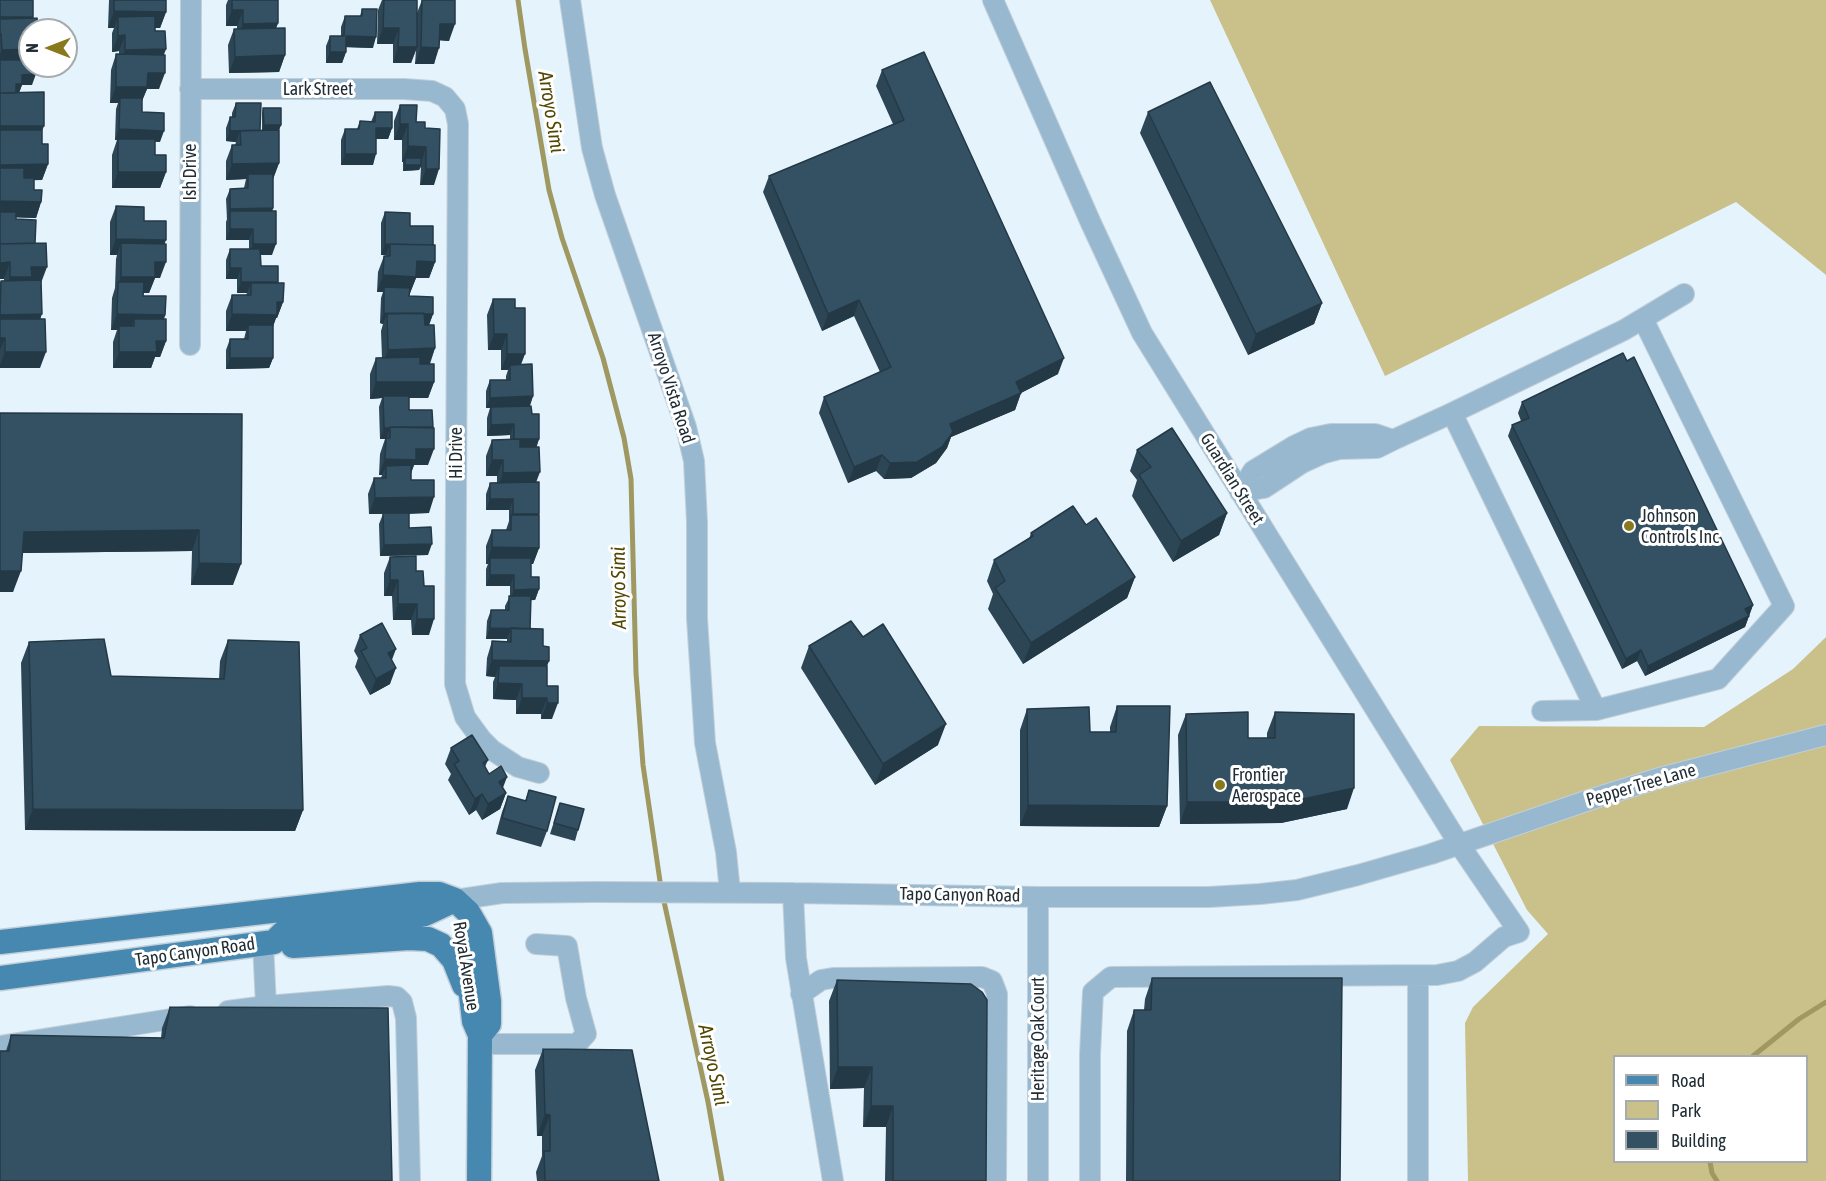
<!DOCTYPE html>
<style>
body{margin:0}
#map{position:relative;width:1826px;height:1181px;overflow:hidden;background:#e5f3fc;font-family:"Asap Condensed",sans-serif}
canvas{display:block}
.legend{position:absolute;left:1613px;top:1055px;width:195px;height:108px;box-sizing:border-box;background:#fff;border:2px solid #a6abae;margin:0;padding:8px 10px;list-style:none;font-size:18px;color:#202d35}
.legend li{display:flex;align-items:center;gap:12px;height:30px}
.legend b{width:30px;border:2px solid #a6abae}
.north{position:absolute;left:18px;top:18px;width:60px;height:60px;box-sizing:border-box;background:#fff;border:2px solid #a6abae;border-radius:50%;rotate:270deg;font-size:16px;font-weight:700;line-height:24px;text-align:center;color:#202d35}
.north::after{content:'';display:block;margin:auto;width:21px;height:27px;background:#88791d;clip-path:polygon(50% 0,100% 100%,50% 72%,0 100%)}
</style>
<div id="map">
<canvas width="1826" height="1181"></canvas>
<ul class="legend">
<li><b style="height:8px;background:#4788b0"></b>Road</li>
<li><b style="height:16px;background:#cac08a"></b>Park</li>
<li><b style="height:16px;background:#345164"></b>Building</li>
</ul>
<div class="north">N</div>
</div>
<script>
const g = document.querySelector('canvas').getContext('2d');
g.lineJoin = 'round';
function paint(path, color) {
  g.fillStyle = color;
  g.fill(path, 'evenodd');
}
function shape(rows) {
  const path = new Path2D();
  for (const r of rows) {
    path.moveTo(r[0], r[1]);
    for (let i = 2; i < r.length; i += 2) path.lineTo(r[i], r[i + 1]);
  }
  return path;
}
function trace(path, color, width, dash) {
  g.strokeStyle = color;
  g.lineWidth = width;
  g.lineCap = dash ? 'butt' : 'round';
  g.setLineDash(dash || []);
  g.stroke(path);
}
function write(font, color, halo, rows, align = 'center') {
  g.font = font + ' "Asap Condensed",sans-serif';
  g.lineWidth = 6;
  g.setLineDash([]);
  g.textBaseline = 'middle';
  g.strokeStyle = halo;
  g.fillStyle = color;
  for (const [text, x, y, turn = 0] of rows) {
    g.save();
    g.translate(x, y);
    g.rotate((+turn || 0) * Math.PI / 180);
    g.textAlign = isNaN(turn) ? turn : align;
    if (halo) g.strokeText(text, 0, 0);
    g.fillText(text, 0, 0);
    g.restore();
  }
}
const green = shape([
 [1210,0,1826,0,1826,275,1736,202,1385,376],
 [1826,637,1826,1181,1468,1181,1465,1023,1473,1007,1548,934,1527,910,1450,760,1479,726,1704,727,1793,669],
 [1614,1056,1806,1056,1806,1162,1614,1162]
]);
const stream = shape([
 [518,0,525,49,549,190,562,238,603,358,624,438,631,479,636,673,643,765,661,888],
 [663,897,708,1102,722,1181],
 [1753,1056,1799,1019,1826,1002],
 [1710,1162,1712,1173,1717,1181]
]);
const minor = shape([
 [570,0,592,148,605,195,686,427,694,461,697,522,697,618,705,743,726,852,730,892],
 [993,0,1090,221,1142,333,1459,844,1519,932,1504,937,1475,962,1458,971,1437,975,1111,977,1093,992,1090,1054,1090,1181],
 [190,89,404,89,432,91,445,97,455,109,458,124,455,684,465,717,481,739,492,750,518,767,539,773],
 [190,345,191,0],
 [1452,413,1624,330,1684,294],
 [1331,434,1375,434,1393,440,1377,448,1339,449,1324,453,1302,463,1264,488,1240,492,1253,471,1294,446,1311,438,1331,434],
 [1393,440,1452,413,1596,710,1542,711],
 [1596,710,1718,679,1784,606,1643,319],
 [793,893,796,958,833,1181],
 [1038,897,1038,1181],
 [455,900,502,893,594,892,793,893,1038,897,1209,897,1260,894,1297,890,1358,875,1431,854,1592,799,1656,779,1826,735],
 [263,943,266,1006],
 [801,994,821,980,833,978,982,977,992,981,997,994,996,1181],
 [228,1011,266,1006,388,996,397,997,402,1002,406,1018,410,1181],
 [480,1044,577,1044,586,1034,576,998,567,946,536,944],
 [0,1046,190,1016],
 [1418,1181,1418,976]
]);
const major = shape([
 [0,942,420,894,439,894,455,900,468,912,480,933,489,1001,489,1024,480,1035],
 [293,946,409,938,428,939,441,945,454,960,464,985],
 [466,952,474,1021,480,1035,479,1181],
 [0,978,274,942,283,933,425,914,455,900]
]);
const wall = shape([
 [0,0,33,18,30,30,32,85,22,85,19,93,42,132,42,144,48,164,42,180,34,180,34,190,41,202,36,218,16,217,16,219,35,243,41,281,40,368,0,368,0,283,1,281,4,281,4,279,0,279],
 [109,0,166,0,166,12,160,28,155,28,155,31,166,49,163,55,159,89,147,89,142,101,142,112,160,142,155,141,155,155,166,172,160,188,112,188,112,155,117,140,115,140,116,109,118,103,110,103,111,70,116,54,119,54,119,51,112,52,112,33,114,28,108,28],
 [228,0,278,0,278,23,276,28,285,55,279,72,229,73,228,45,234,29,237,29,237,26,226,26,226,5],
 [382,0,417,0,417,13,422,0,455,0,449,41,440,40,434,64,415,64,416,50,411,63,393,63,393,44,377,44,378,10],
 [362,9,373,48,346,47,346,52,342,63,326,63,326,46,330,36,341,36,341,27,345,16,360,16],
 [882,70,1058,374,1021,393,1015,410,951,437,947,448,936,463,911,478,884,479,876,471,848,483,819,413,824,397,880,372,854,316,822,331,763,192,769,176,893,124,876,86],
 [236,103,260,130,262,130,262,113,263,108,281,125,279,130,279,163,273,179,272,255,261,255,261,266,278,283,283,302,277,318,276,318,273,327,273,358,269,368,226,369,226,350,230,339,244,339,246,331,226,331,226,311,232,295,246,295,247,293,237,293,237,279,226,279,226,260,230,249,249,249,249,240,226,240,226,222,227,219,226,199,230,189,244,188,246,179,226,180,226,161,232,145,235,145,236,142,226,141,226,128,230,117,232,117,232,113],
 [400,105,416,122,425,128,434,185,420,185,421,167,419,170,403,171,403,162,402,162,402,140,394,140,394,121],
 [375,112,392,128,388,139,376,139,373,165,341,165,341,140,345,129,357,129,360,121,371,122],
 [1148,112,1322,303,1314,324,1248,355,1140,133],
 [116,206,144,221,164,244,160,278,155,278,149,293,143,293,143,296,165,315,164,319,166,341,160,357,155,357,151,368,113,368,113,342,117,330,111,330,112,298,115,288,116,259,117,255,110,255,110,222],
 [385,212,410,226,433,245,435,262,429,278,416,278,410,293,409,296,433,314,429,325,435,348,430,364,434,382,428,398,409,398,409,410,428,465,414,465,411,473,411,480,429,513,409,514,409,528,428,555,380,556,379,524,383,514,369,514,368,494,374,478,381,478,382,475,379,475,380,454,385,439,380,439,379,407,382,398,370,399,370,374,376,358,382,358,381,331,383,324,380,323,381,298,383,292,377,292,378,272,384,256,386,256,386,255,381,255,381,223],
 [493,299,515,308,521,364,533,396,530,406,539,439,536,447,536,482,539,514,539,548,533,564,531,564,531,577,539,589,535,600,531,600,530,629,543,646,547,666,547,686,552,719,541,719,541,714,516,714,516,700,493,699,493,682,495,677,486,676,487,658,492,641,507,642,507,639,486,639,487,621,491,610,505,610,505,606,510,596,510,586,486,586,486,569,488,564,486,564,486,546,492,530,506,530,509,521,509,510,486,510,486,494,490,483,497,483,497,476,486,476,486,456,492,440,510,439,510,435,487,436,487,418,490,408,486,408,486,391,490,380,506,380,506,376,508,370,501,370,501,350,488,350,487,315],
 [1522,402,1753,605,1745,627,1645,676,1637,661,1622,669,1508,436,1512,425,1521,421,1518,413],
 [0,413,242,414,233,585,191,585,192,551,22,553,13,592,0,592],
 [1137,450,1227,513,1219,535,1173,562,1132,496,1137,480,1130,471],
 [1086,525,1135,577,1127,598,1023,664,988,609,993,594,987,581,994,560,1029,539,1031,533],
 [390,557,416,571,424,586,429,635,412,635,411,620,393,620,392,596,384,596,384,573],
 [360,635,392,660,390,684,370,695,355,667,358,658,354,651],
 [863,637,938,745,875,785,801,668,809,646],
 [228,640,303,810,295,831,25,830,21,663,29,642,111,676,219,679,220,661],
 [1117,706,1167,806,1159,827,1020,826,1020,730,1027,709,1090,732,1110,732,1110,727],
 [1275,712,1347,809,1281,823,1180,824,1178,735,1186,714,1248,738,1267,738,1267,733],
 [451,748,488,760,485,767,489,774,503,789,506,793,500,809,482,820,476,810,469,815,448,780,451,774,445,764],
 [529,790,547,831,541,847,496,834,502,812,508,796,525,801],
 [560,803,578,830,575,841,550,834],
 [1152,978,1340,1181,1126,1181,1127,1031,1134,1010,1144,1010,1145,999],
 [837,980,986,1181,885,1181,886,1127,863,1127,864,1088,830,1089,829,1001],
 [170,1007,392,1181,6,1051,11,1035,161,1038,162,1028],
 [543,1049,659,1181,537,1181,536,1172,542,1156,542,1136,537,1136,535,1070]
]);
const shadedWall = shape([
 [232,10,243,10,237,26,226,26],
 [114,11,166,12,160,28,118,28,118,17,114,28,108,28],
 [278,23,272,39,237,40,243,24],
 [440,24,455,24,449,41,434,40],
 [383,28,399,28,393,44,377,44],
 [125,35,119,51,112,52,118,36],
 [346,36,376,37,373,48,342,47],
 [398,47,417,47,411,63,393,63],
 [421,47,439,48,434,64,415,64],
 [30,49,30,65,0,66,0,54,2,50],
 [166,49,160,65,119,66,125,50],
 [330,52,346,52,342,63,326,63],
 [285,55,279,72,229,73,235,57],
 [148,73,165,73,159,89,147,89,141,103,120,98,118,103,110,103,116,87],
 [36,74,32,85,22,85,18,95,13,93,16,84,22,75],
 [400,124,408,124,402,140,394,140],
 [264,125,281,125,279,130,262,130],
 [0,126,44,126,38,142,0,142],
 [376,128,392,128,388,139,373,139],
 [119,129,164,131,160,142,115,140],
 [230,131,240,131,236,142,226,141],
 [408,146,426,147,421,163,405,158,403,162,402,162],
 [345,154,376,154,373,165,341,165],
 [279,163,273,179,248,179,248,174,246,179,226,180,232,164],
 [48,164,42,180,0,181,0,165],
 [405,165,421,165,419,170,403,171],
 [426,169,439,169,434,185,420,185],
 [118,172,166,172,160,188,112,188],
 [0,201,41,202,36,218,0,217],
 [273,208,269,219,230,211,226,219,230,209],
 [230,229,253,229,249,240,226,240],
 [116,239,166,240,160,256,121,243,117,255,110,255],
 [253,244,276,244,272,255,249,255],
 [385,244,390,244,386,255,381,255],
 [417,261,435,262,429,278,416,278,410,293,384,292,384,287,383,292,377,292,383,275],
 [10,262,4,279,0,279,0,263],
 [155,262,166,262,160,278,155,278,149,293,117,293,117,286,121,277],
 [31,267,47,267,41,283,4,293,10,277],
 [230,268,241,268,237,279,226,279],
 [241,282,278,282,274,293,251,283,247,293,237,293],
 [859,300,854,316,822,331,828,314],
 [277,302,283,302,277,318,276,318,271,331,248,325,246,331,226,331,232,314],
 [1322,303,1314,324,1248,355,1256,334],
 [384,313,433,314,429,325,387,324,387,314,383,324,380,323],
 [42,314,36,330,0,330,0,315],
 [117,314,165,315,160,331,134,326,134,319,130,330,119,326,117,330,111,330],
 [494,334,507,334,501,350,488,350],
 [0,338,5,338,0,350],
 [156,341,166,341,160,357,155,357,151,368,113,368,119,352],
 [435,348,429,364,382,366,388,350],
 [5,352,46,352,40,368,0,368,0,365],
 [507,354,525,354,519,370,510,365,508,370,501,370],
 [230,358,273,358,269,368,226,369],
 [1064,358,1058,374,1011,398,1021,393,1015,410,951,437,947,448,936,463,911,478,884,479,890,463,1016,382],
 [376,382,434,382,428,398,383,398,383,396,382,398,370,399],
 [533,396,529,407,486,408,490,398],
 [514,424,510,435,487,436,491,425],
 [384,428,390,428,386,439,380,439],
 [514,439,539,439,536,449,510,450],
 [416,449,434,449,428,465,414,465,410,476,386,466,382,475,379,475,385,459],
 [882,455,876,471,848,483,854,467],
 [492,460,503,460,497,476,486,476],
 [540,472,534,488,497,489,503,473],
 [434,497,429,513,369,514,375,498],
 [490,499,513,499,509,510,486,510],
 [1227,513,1219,535,1173,562,1181,541],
 [199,530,192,551,17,553,24,532],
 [432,544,428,555,380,556,384,545],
 [492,547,539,548,533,564,490,564,490,558,488,564,486,564],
 [199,563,241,564,233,585,191,585],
 [0,571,21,571,13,592,0,592],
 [490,575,514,575,510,586,486,586],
 [1135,577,1127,598,1023,664,1031,643],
 [390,580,398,580,392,596,384,596],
 [539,589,535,600,510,601,514,590],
 [398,604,417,604,411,620,393,620],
 [1753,605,1749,616,1745,609],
 [1749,616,1745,627,1645,676,1648,666],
 [417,619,434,619,429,635,412,635],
 [490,628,511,628,507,639,486,639],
 [396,649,390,665,388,653],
 [1641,650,1637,661,1622,669,1626,659],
 [492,660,549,661,543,677,499,666,495,677,486,676],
 [396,668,390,684,370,695,376,679],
 [498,683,522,684,516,700,493,699],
 [522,698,547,698,541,714,516,714],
 [547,703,558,703,552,719,541,719],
 [946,724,938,745,875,785,883,764],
 [507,777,501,793,499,782],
 [1354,788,1347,809,1281,823,1180,824,1187,802],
 [506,793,500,809,482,820,488,804],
 [482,794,476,810,469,815,475,799],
 [1028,805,1167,806,1159,827,1020,826],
 [33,809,303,810,295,831,25,830],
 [838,1067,872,1067,864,1088,830,1089],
 [871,1106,893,1106,886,1127,863,1127],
 [545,1114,550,1115,542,1136,537,1136]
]);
const building = shape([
 [0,0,33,0,33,17,0,17,0,0],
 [114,0,166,0,166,12,114,11,114,0],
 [232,0,278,0,278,23,243,24,243,10,232,10,232,0],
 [384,0,417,0,417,47,398,47,399,28,383,28,384,0],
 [422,0,455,0,455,24,440,24,439,48,421,47,422,0],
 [362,9,377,9,376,37,346,36,346,52,330,52,330,36,344,36,345,16,362,16,362,9],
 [155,16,155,31,165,31,166,49,125,50,125,35,118,36,118,17,155,16],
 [37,18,38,30,30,30,30,49,2,50,1,34,0,34,0,19,37,18],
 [285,28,285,55,235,57,234,29,285,28],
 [924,52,1064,358,1016,382,1021,393,950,424,953,432,942,447,917,462,890,463,882,455,854,467,824,397,891,367,859,300,828,314,769,176,904,120,882,70,924,52],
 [116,54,165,55,165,73,148,73,147,87,116,87,116,54],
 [0,60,30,60,30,66,35,66,36,74,22,75,22,84,16,84,16,93,0,93,0,60],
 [1210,82,1322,303,1256,334,1148,112,1210,82],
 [44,92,44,126,0,126,0,93,44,92],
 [120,98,142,98,142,112,164,113,164,131,119,129,120,98],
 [236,103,261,103,260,130,230,131,230,117,235,117,236,103],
 [400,105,417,105,416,122,425,122,425,128,440,129,439,169,426,169,426,147,408,146,408,124,400,124,400,105],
 [263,108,281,108,281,125,264,125,263,108],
 [375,112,392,112,392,128,376,128,376,154,345,154,345,129,359,129,360,121,375,122,375,112],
 [0,130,42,130,42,144,48,144,48,164,0,165,0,130],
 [279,130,279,163,232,164,232,145,241,145,240,131,279,130],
 [118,139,155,139,155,155,166,155,166,172,118,172,118,139],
 [405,158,421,158,421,165,405,165,405,158],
 [0,168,24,168,24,178,34,178,34,190,42,190,41,202,0,201,0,168],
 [248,174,273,174,273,208,230,209,230,189,248,188,248,174],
 [116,206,144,207,144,221,166,221,166,240,116,239,116,206],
 [230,211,276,211,276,244,253,244,253,229,230,229,230,211],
 [0,212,16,212,16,219,36,220,35,243,0,244,0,212],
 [385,212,410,213,410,226,433,226,433,245,385,244,385,212],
 [46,243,47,267,31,267,32,277,10,277,10,262,0,263,0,244,46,243],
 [121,243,166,244,166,262,155,262,155,277,121,277,121,243],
 [390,244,435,245,435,262,417,261,416,277,383,275,384,256,390,256,390,244],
 [230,249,260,249,261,266,278,266,278,282,241,282,241,268,230,268,230,249],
 [41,280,42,314,0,315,1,281,41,280],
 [118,282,144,282,143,296,166,296,165,315,117,314,118,282],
 [251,283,284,283,283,302,277,302,277,315,232,314,232,295,251,295,251,283],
 [384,287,410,288,409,296,433,297,433,314,384,313,384,287],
 [493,299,515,299,515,308,525,308,525,354,507,354,507,334,494,334,493,299],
 [424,313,425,325,434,325,435,348,388,350,387,314,424,313],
 [0,319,45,319,46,352,5,352,5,338,0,338,0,319],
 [134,319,166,319,166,341,156,341,157,352,119,352,119,326,134,326,134,319],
 [248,325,273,325,273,358,230,358,230,339,248,339,248,325],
 [1623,353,1627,361,1634,357,1753,605,1745,609,1749,616,1648,666,1641,650,1626,659,1512,425,1529,418,1522,402,1623,353],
 [420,357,420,364,434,364,434,382,376,382,376,358,420,357],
 [532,364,533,396,490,398,490,380,510,380,510,365,532,364],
 [383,396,409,396,409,410,432,410,433,427,390,427,390,428,384,428,383,396],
 [531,406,532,414,539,414,539,439,514,439,514,424,491,425,491,407,531,406],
 [0,413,242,414,241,564,199,563,199,530,24,532,21,571,0,571,0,413],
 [390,427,434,428,434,449,416,449,416,460,385,459,386,438,390,438,390,427],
 [1172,428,1227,513,1181,541,1139,475,1151,467,1137,450,1172,428],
 [520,439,520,447,539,447,540,472,503,473,503,460,492,460,492,440,520,439],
 [411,465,411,480,434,480,434,497,375,498,374,478,386,478,386,466,411,465],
 [539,482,539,514,513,514,513,499,490,499,490,483,539,482],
 [1073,506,1086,525,1096,518,1135,577,1031,643,995,588,1005,581,994,560,1033,536,1031,533,1073,506],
 [383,513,409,513,409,528,431,527,432,544,384,545,383,513],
 [511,515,539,515,539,548,492,547,492,530,511,530,511,515],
 [416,556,416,571,423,571,424,586,434,586,434,619,417,619,417,604,398,604,398,580,390,580,390,557,416,556],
 [490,558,531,558,531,577,539,577,539,589,514,590,514,575,490,575,490,558],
 [509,596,531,596,530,629,490,628,491,610,509,610,509,596],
 [851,621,863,637,883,624,946,724,883,764,809,646,851,621],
 [382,623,396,649,388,653,396,668,376,679,361,651,367,648,360,635,382,623],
 [511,628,543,629,543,646,549,647,549,661,492,660,492,641,511,642,511,628],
 [104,639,111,676,224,679,228,640,299,642,303,810,33,809,29,642,104,639],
 [499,666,547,666,547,686,558,686,558,703,547,703,547,698,522,698,522,684,498,683,499,666],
 [1117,706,1170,706,1167,806,1028,805,1027,709,1089,707,1090,732,1116,732,1117,706],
 [1248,712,1248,738,1275,738,1275,712,1354,714,1354,788,1289,802,1187,802,1186,714,1248,712],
 [472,735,488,760,483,763,489,774,501,766,507,777,499,782,506,793,488,804,482,794,475,799,454,764,459,761,451,748,472,735],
 [529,790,556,797,547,831,502,818,508,796,526,801,529,790],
 [560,803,584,809,578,830,554,823,560,803],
 [1152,978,1342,978,1340,1181,1133,1181,1134,1010,1151,1010,1152,978],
 [837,980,971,984,982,992,987,1000,986,1181,893,1181,893,1106,871,1106,872,1067,838,1067,837,980],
 [170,1007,388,1008,392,1181,0,1181,0,1051,9,1051,11,1035,164,1038,170,1007],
 [543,1049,632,1050,659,1181,545,1181,544,1151,550,1151,550,1115,545,1114,543,1049]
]);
const markers = [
 [1629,526,6,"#88791d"],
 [1220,785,6,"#88791d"]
];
const streetNames = [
 ["Lark Street",318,89],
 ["Ish Drive",190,172,-90],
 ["Arroyo Vista Road",671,388,72],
 ["Hi Drive",456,453,-90],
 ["Guardian Street",1232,479,58],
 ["Pepper Tree Lane",1641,785,-16],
 ["Tapo Canyon Road",960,895,1],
 ["Tapo Canyon Road",195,952,-8],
 ["Royal Avenue",466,966,81],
 ["Heritage Oak Court",1038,1039,-90]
];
const poiNames = [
 ["Johnson",1641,516],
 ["Controls Inc",1641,537],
 ["Frontier",1232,775],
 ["Aerospace",1232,796]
];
const waterNames = [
 ["Arroyo Simi",551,112,81],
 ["Arroyo Simi",619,588,-91],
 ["Arroyo Simi",713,1065,78]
];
paint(green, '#cac08a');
trace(stream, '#9f9860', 5);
trace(minor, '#c2cfd8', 22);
trace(major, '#c2cfd8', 27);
trace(minor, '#98b8cf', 20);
trace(major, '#4788b0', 24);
paint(wall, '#2d4656');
paint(shadedWall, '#243946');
paint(building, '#345164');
trace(building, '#243946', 1.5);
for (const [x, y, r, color] of markers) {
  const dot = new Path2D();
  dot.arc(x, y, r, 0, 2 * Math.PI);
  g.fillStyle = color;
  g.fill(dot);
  trace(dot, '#fff', 2);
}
write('18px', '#202d35', '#fff', streetNames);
write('18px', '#202d35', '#fff', poiNames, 'left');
write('italic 20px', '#524702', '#fff', waterNames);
</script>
